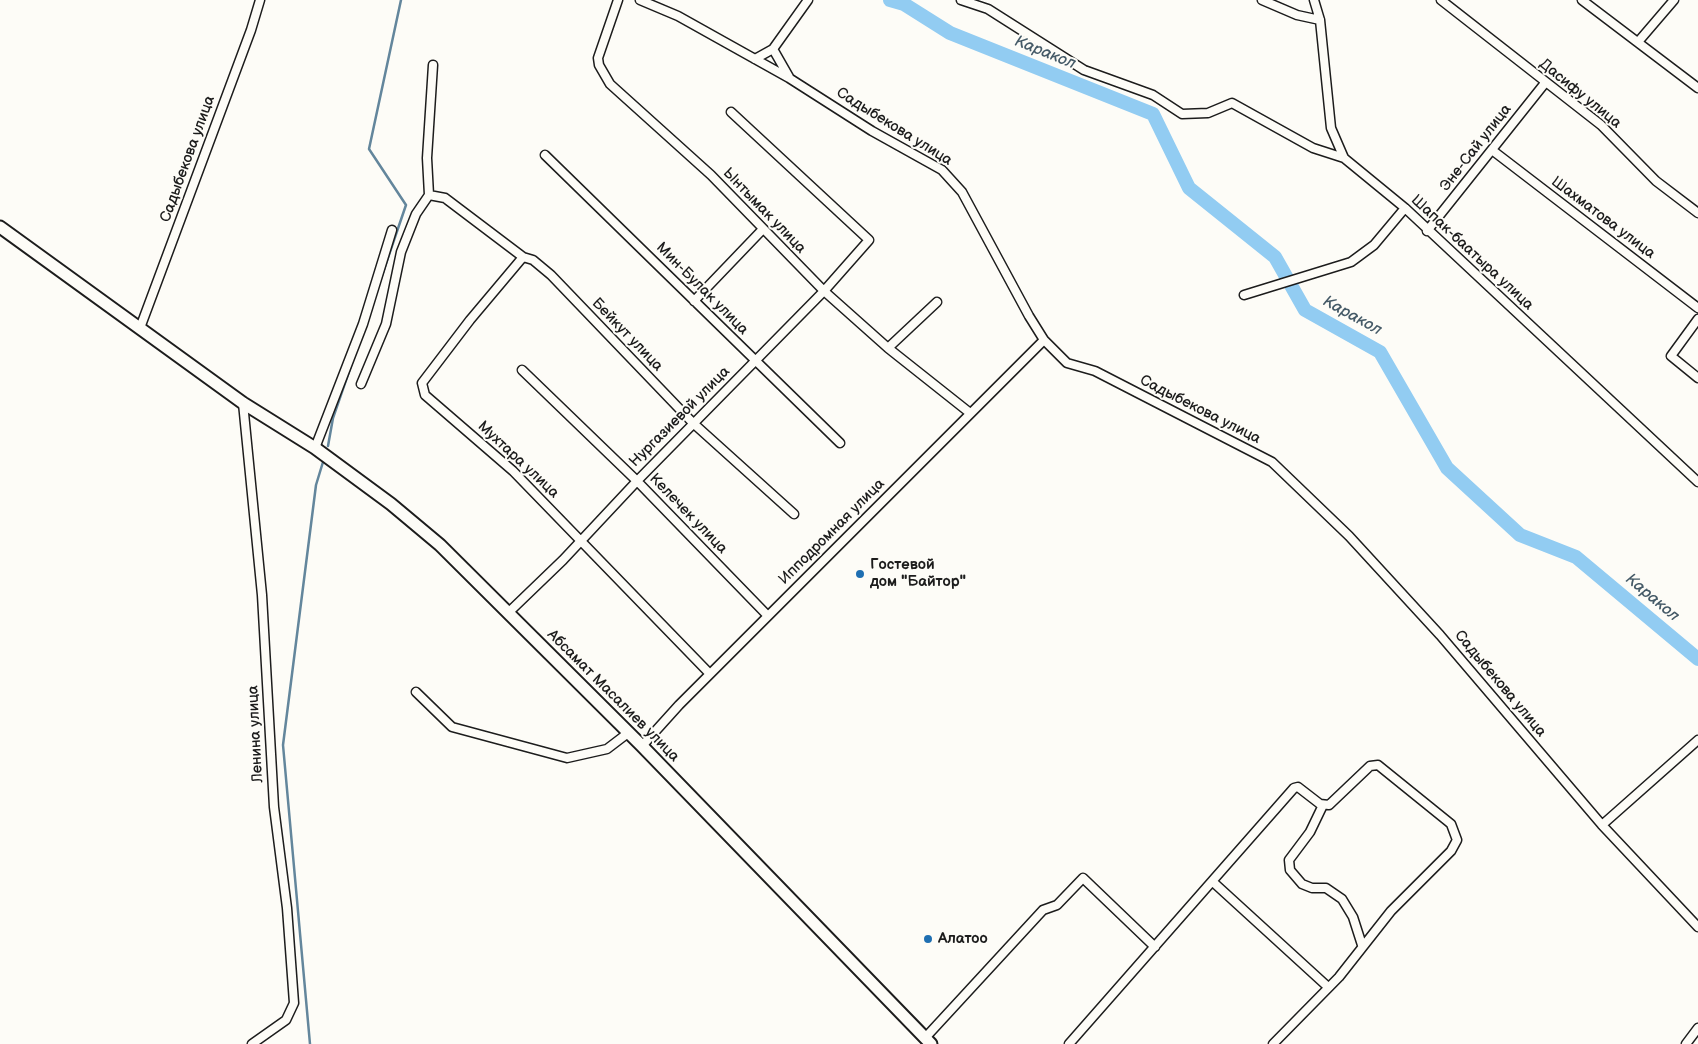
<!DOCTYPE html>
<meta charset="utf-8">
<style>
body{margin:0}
canvas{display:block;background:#fdfcf7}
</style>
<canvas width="1698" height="1044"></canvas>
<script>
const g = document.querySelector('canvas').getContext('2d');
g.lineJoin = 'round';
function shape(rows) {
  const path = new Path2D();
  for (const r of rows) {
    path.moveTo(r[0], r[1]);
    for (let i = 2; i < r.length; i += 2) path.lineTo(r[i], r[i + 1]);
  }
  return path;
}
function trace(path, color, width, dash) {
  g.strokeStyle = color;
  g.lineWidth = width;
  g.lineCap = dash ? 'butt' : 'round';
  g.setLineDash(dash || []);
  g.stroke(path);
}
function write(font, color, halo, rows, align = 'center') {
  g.font = font + ' "Balsamiq Sans",sans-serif';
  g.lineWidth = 4;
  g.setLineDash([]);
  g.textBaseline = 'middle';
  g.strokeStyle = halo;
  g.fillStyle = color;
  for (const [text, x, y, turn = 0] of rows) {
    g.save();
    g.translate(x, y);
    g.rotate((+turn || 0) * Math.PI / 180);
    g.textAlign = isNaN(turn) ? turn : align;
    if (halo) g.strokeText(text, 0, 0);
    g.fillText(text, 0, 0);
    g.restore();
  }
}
const stream = shape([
 [378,287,406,205,369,149,401,0],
 [328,446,333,418,355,354],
 [310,1044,283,745,316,485,323,462]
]);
const river = shape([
 [890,0,904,4,950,33,1153,114,1189,188,1275,257,1305,310,1380,352,1447,468,1520,535,1576,557,1698,659]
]);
const street = shape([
 [618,0,598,58,599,65,610,84,711,175,824,291,888,348,970,413],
 [640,0,678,16,789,78,872,131,942,170,962,192,1029,316,1044,340,1067,363,1095,371,1272,462,1349,536,1440,635,1602,825,1698,927],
 [961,0,988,9,1084,70,1153,95,1182,114,1208,113,1232,103,1313,148,1344,158],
 [1262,0,1297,15,1320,20],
 [1314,0,1320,20,1331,128,1344,158,1405,208,1698,482],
 [1441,0,1601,125,1656,181,1698,213],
 [1582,0,1698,88],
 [1638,42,1674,0],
 [755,59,773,49],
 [789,77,773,49,808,0],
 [1492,150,1698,308],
 [545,155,840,443],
 [429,195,445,198,523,257,533,260,551,275,693,423,794,514],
 [1427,231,1545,83],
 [523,257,470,320,422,383,425,395,513,471,710,674],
 [1244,295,1351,262,1374,245,1405,208],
 [694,301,763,229],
 [1698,319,1671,356,1698,378],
 [140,328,251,30,260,0],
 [888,348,937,302],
 [522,370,637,481,768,616],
 [361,384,386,324,401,252,416,214,429,195,427,158,433,65],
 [243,403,262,595,274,807,287,908,294,1003,286,1020,252,1044],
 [315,448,363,324,392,230],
 [509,612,563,560,637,481,824,291,869,240,731,112],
 [416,692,452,727,567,758,607,749,628,733],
 [642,746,679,705,1044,340],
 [1323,805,1310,832,1289,860,1290,870,1302,884,1312,888,1326,888,1342,899,1353,917,1362,945],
 [1602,825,1698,740],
 [1213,882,1328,987],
 [925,1038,1043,910,1057,905,1083,878,1155,947],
 [1069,1044,1294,788,1298,787,1320,804,1329,805,1370,766,1378,765,1451,824,1457,840,1451,851,1391,911,1339,977,1273,1044],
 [1686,1044,1698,1028]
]);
const secondary = shape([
 [0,227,243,403,315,448,391,504,440,545,642,746,931,1044]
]);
const markers = [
 [860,574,5,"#1f6fb2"],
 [928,939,5,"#1f6fb2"]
];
const streetNames = [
 ["Дасифу улица",1580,94,39],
 ["Садыбекова улица",894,127,32],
 ["Эне-Сай улица",1476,148,-52],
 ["Садыбекова улица",188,159,-70],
 ["Ынтымак улица",764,211,46],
 ["Шахматова улица",1603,218,37],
 ["Шапак-баатыра улица",1472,253,43],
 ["Мин-Булак улица",702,289,45],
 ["Бейкут улица",627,335,46],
 ["Садыбекова улица",1200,410,27],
 ["Нургазиевой улица",680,417,-45],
 ["Мухтара улица",518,460,43],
 ["Келечек улица",688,514,46],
 ["Ипподромная улица",832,532,-45],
 ["Садыбекова улица",1500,684,50],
 ["Абсамат Масалиев улица",613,696,45],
 ["Ленина улица",256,734,-93]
];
const poiNames = [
 ["Гостевой",870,565],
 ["дом \"Байтор\"",870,582],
 ["Алатоо",938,939]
];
const waterNames = [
 ["Каракол",1045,53,22],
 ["Каракол",1352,316,29],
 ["Каракол",1652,598,40]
];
trace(stream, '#63869c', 2.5);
trace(river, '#92ccf2', 14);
trace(street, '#1c1c1c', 11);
trace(secondary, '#1c1c1c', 15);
trace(street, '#fdfcf7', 8);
trace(secondary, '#fdfcf7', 11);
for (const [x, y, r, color] of markers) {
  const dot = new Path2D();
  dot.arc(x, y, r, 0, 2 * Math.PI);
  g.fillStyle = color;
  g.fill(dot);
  trace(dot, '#fdfcf7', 2);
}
write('15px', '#1c1c1c', '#fdfcf7', streetNames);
write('bold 15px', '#1c1c1c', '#fdfcf7', poiNames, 'left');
write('italic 16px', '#455a67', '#fdfcf7', waterNames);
</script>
